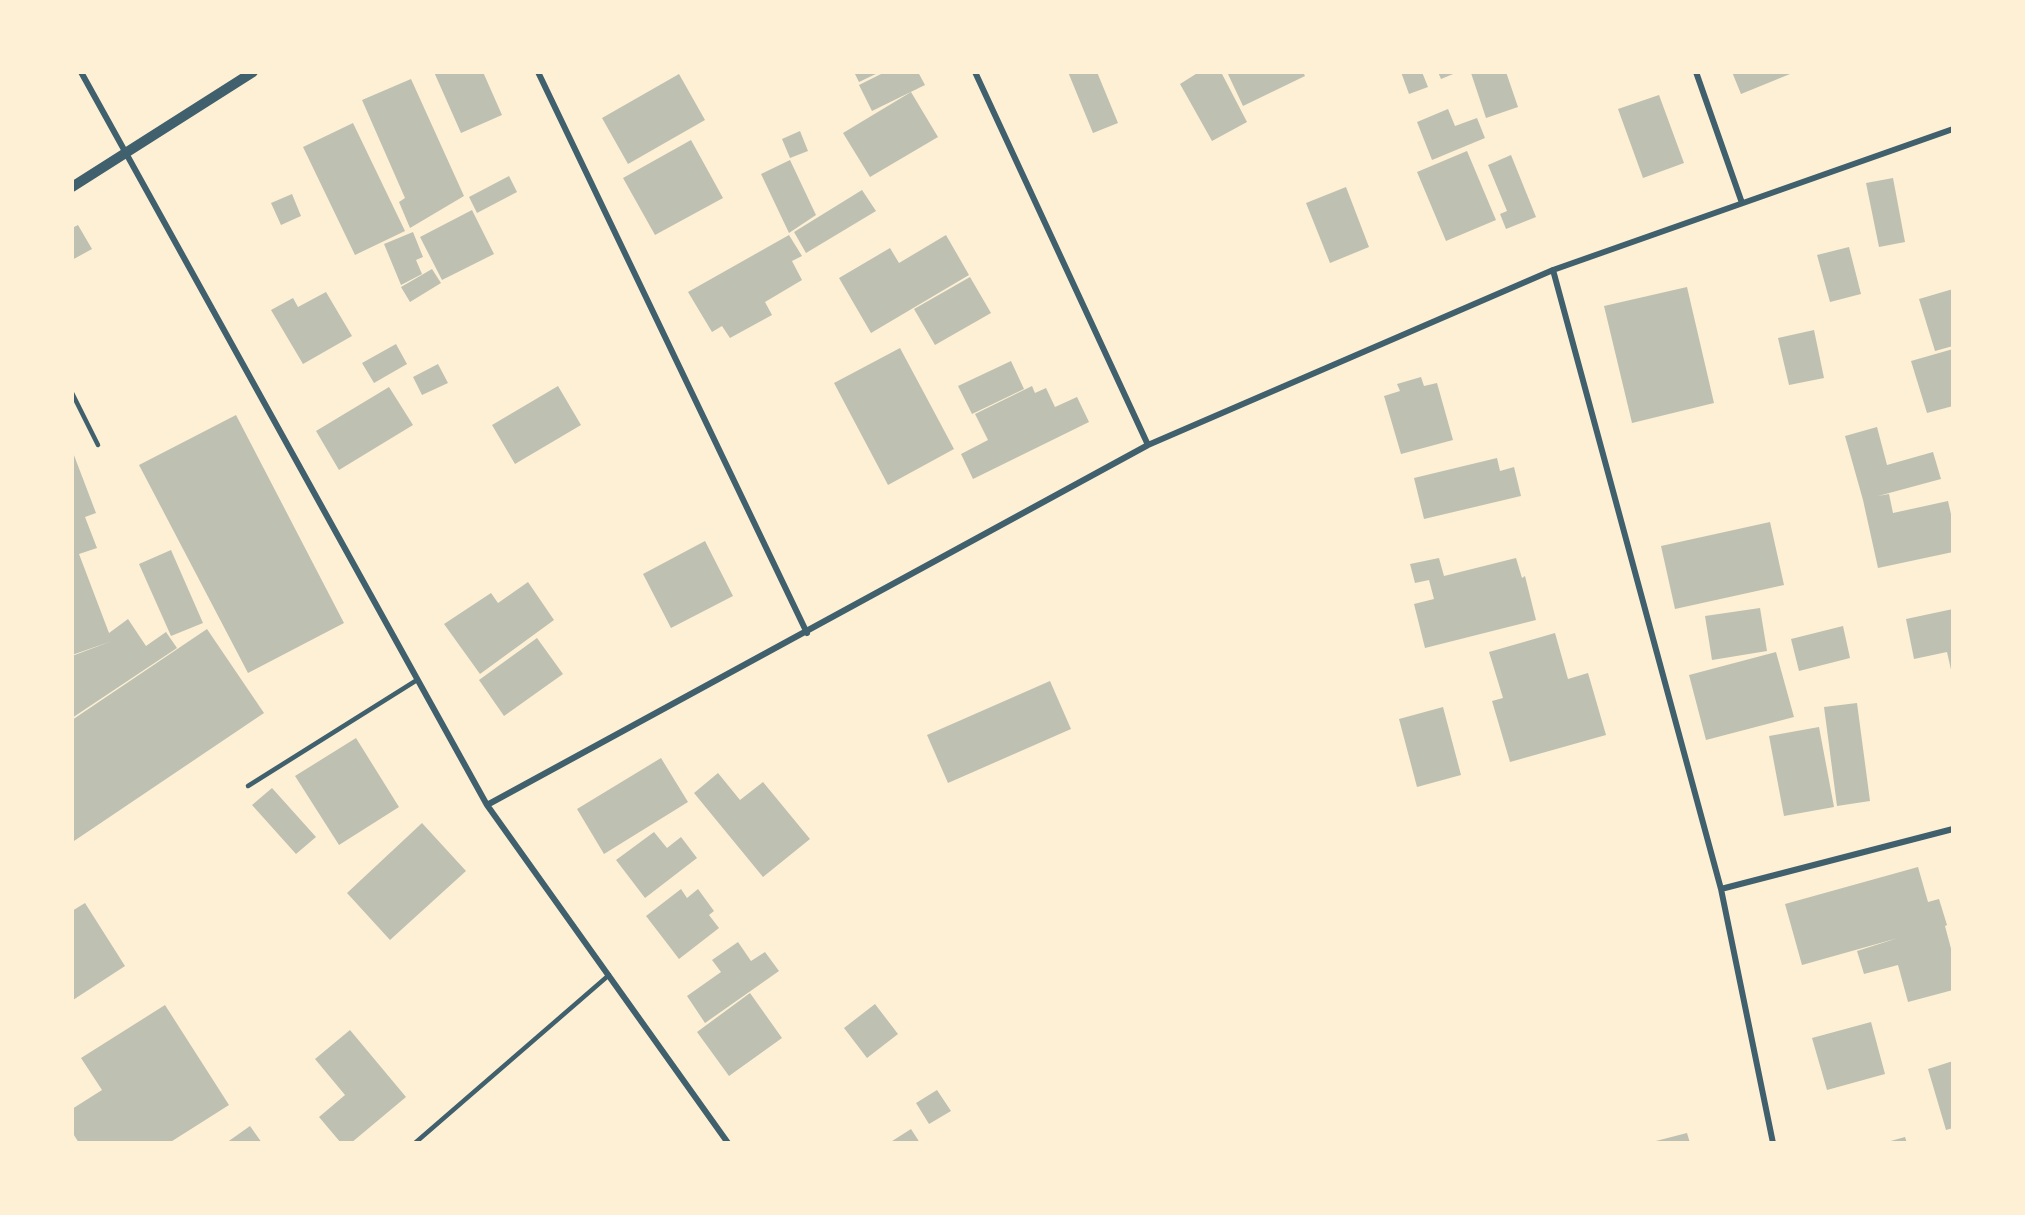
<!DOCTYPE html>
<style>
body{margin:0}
#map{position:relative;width:2025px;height:1215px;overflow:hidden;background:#fdf0d5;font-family:Signika,sans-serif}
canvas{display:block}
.frame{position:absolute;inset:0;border:74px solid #fdf0d5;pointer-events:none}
</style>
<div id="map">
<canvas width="2025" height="1215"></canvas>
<div class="frame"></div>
</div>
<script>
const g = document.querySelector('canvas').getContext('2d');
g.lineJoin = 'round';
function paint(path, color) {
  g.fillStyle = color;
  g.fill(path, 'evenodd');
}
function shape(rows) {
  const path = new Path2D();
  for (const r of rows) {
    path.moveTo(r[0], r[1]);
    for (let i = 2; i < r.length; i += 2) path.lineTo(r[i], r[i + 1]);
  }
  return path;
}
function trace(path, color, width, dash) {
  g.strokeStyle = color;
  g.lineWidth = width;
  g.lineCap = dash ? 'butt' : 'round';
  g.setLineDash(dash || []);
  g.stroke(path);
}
const building = shape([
 [434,72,483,72,502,115,461,133],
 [854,72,880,72,859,82],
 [885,72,918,72,925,85,872,111,859,85],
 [1068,72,1097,72,1118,123,1093,133],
 [1199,72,1221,72,1247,122,1212,141,1180,84],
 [1227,72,1303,72,1305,76,1243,106],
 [1401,72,1422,72,1428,87,1409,94],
 [1438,72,1458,72,1441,79],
 [1506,72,1518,107,1486,118,1471,73],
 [1732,72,1789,72,1790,74,1741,94],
 [679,74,705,120,628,164,602,118],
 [411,79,464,196,410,228,399,202,405,198,362,100],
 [911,92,938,137,870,177,843,133],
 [1659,95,1684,163,1643,178,1618,109],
 [1448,109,1455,126,1477,118,1485,138,1432,160,1417,122],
 [353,123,405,231,355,255,303,147],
 [800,131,808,151,790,158,782,139],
 [691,140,723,198,655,235,623,178],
 [1467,151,1496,220,1446,241,1417,172],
 [1511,155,1536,217,1506,229,1500,214,1507,211,1488,165],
 [790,160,816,215,789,233,761,174],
 [509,176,517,192,477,213,469,197],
 [1893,178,1905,242,1879,247,1866,183],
 [1346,187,1369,247,1330,263,1306,203],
 [862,190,876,211,806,253,794,232],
 [292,194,301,216,281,225,271,203],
 [472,210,494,254,442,280,420,237],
 [78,225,92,249,72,260,72,228],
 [413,232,423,257,416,260,422,274,401,285,384,244],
 [789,235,802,256,792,261,802,280,765,302,772,315,730,338,722,326,712,332,688,292],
 [946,235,969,275,871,333,839,278,890,248,899,263],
 [1849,247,1861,294,1830,302,1817,255],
 [432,269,441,283,410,302,401,287],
 [970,277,991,313,935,345,914,309],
 [1687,287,1714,403,1632,423,1604,306],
 [1953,289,1953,346,1935,351,1919,299],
 [326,292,352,336,303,364,271,310,293,298,298,307],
 [1814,330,1824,378,1789,385,1778,338],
 [396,344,407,364,374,383,362,363],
 [900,348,954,449,888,485,834,383],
 [1953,349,1953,406,1927,413,1911,361],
 [1011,361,1024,389,972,414,958,386],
 [438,364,448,383,422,395,413,377],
 [1421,377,1424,386,1437,383,1453,440,1401,454,1384,396,1400,391,1397,384],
 [558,386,581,425,515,464,492,425],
 [1032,386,1035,393,1046,388,1055,407,1077,397,1089,422,973,479,961,454,988,440,975,414],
 [389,387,413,425,339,470,316,431],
 [236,415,344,623,248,673,139,465],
 [1877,427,1887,465,1933,452,1941,479,1878,496,1889,494,1893,513,1948,501,1953,523,1953,552,1878,568,1863,500,1845,436],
 [72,450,96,513,85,517,97,548,79,554,109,633,128,619,146,646,166,632,177,648,72,718,72,656,112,641,72,655],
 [1497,458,1500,471,1514,467,1521,496,1424,519,1414,478],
 [1770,522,1784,585,1675,609,1661,546],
 [705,541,733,596,671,628,643,574],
 [171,550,203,623,171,636,139,564],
 [1439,558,1444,576,1516,558,1522,578,1525,576,1536,620,1425,648,1414,604,1434,599,1429,580,1415,583,1410,564],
 [528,582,554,620,480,674,444,624,491,593,498,603],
 [1760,608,1767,651,1712,660,1705,616],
 [1953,609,1953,674,1952,674,1947,652,1914,659,1906,619],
 [1843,626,1850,658,1799,671,1791,639],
 [207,629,264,713,74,841,72,838,72,720],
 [1555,633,1568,679,1588,673,1606,735,1510,762,1492,701,1503,698,1489,652],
 [537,638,563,674,504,716,479,680],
 [1776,652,1794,717,1706,740,1689,675],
 [1050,681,1071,729,948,783,927,735],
 [1857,703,1870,801,1837,806,1824,707],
 [1443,707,1461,775,1417,787,1399,719],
 [1819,727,1834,807,1784,816,1769,736],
 [356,738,399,807,339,845,295,776],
 [661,758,688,802,604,854,577,809],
 [718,773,740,800,763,782,810,839,763,877,694,793],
 [272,788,316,837,296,854,252,805],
 [422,823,466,871,390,940,347,893],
 [654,832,667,848,681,837,697,858,645,898,616,860],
 [1918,867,1928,902,1939,899,1947,925,1945,926,1953,956,1953,990,1908,1002,1898,965,1864,974,1857,951,1898,938,1802,965,1785,904],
 [681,889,687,898,698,889,714,911,709,915,719,928,679,959,646,916],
 [85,903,125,966,73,1000,72,911],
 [738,942,751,961,765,952,779,971,705,1023,687,996,721,972,712,960],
 [750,993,782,1038,729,1076,697,1032],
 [875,1004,898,1034,867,1058,844,1028],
 [165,1005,229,1105,169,1143,79,1143,72,1132,72,1109,102,1090,81,1058],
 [1871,1022,1885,1074,1827,1090,1812,1038],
 [350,1030,406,1097,351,1143,341,1143,319,1117,345,1095,315,1059],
 [1953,1061,1953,1128,1946,1130,1928,1069],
 [937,1090,951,1111,929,1124,916,1103],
 [250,1126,262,1143,226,1143],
 [911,1129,920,1143,889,1143],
 [1687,1133,1690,1143,1652,1143,1652,1142],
 [1905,1137,1907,1143,1887,1143,1887,1142]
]);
const service = shape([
 [72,393,98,445],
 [248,786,417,680],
 [415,1143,609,975]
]);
const minor = shape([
 [81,72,487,805,728,1143],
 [538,72,807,633],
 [975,72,1148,445],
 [1696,72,1742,203],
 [1553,270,1721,889,1773,1143],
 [487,805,1148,445,1553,270,1953,129],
 [1721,889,1953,829]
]);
const tertiary = shape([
 [72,187,253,72]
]);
paint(building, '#bec0b2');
trace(service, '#3f606c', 4.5);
trace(minor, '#3f606c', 6);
trace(tertiary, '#3f606c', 10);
</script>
